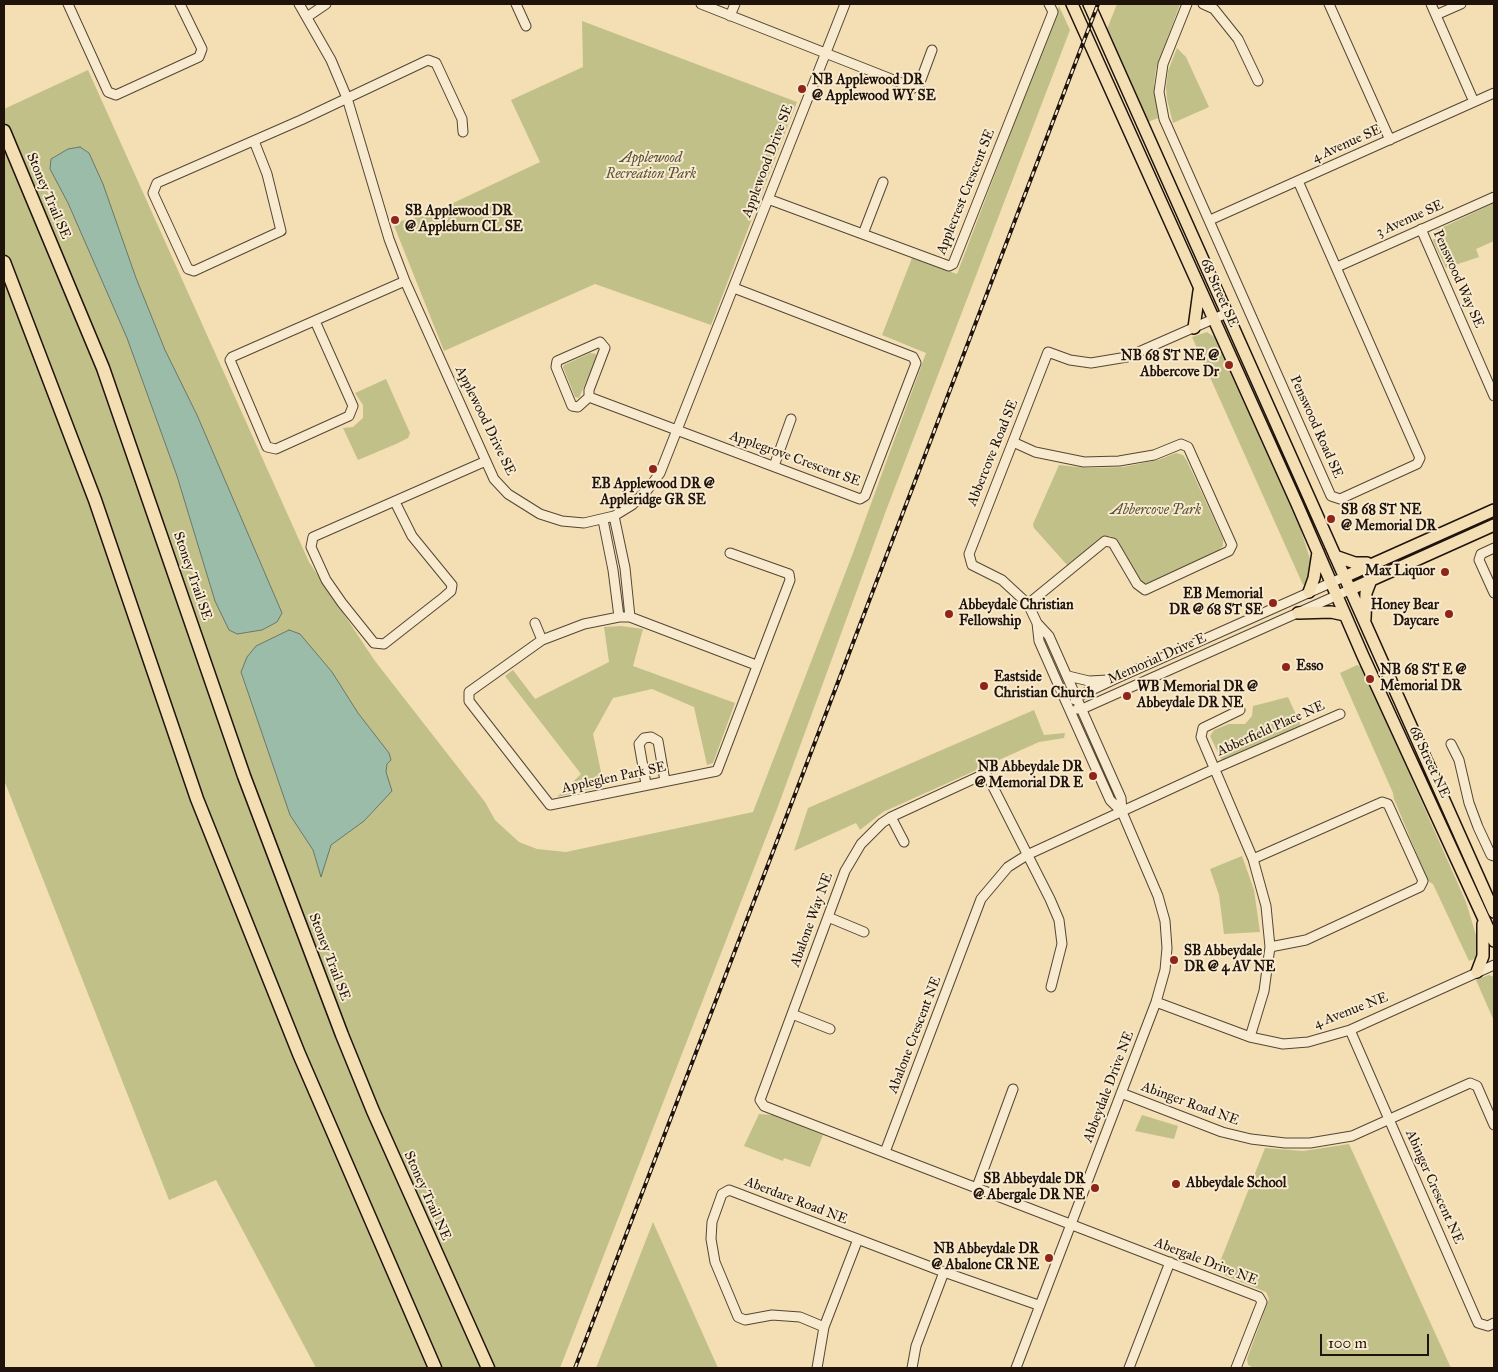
<!DOCTYPE html>
<style>
body{margin:0}
#map{position:relative;width:1498px;height:1372px;overflow:hidden;background:#f4deb4;font-family:"IM FELL Great Primer",serif}
canvas{display:block}
.frame{position:absolute;inset:0;border:5px solid #1f130b;pointer-events:none}
.scale{position:absolute;left:1320px;top:1334px;width:109px;height:22px;box-sizing:border-box;border:2px solid #1f130b;border-top:0;padding-left:6px;font-size:15px;line-height:18px;white-space:nowrap;color:#1f130b;-webkit-text-stroke:4px #f8eace;paint-order:stroke}
</style>
<div id="map">
<canvas width="1498" height="1372"></canvas>
<div class="frame"></div>
<div class="scale">100 m</div>
</div>
<script>
const g = document.querySelector('canvas').getContext('2d');
g.lineJoin = 'round';
function paint(path, color) {
  g.fillStyle = color;
  g.fill(path, 'evenodd');
}
function shape(rows) {
  const path = new Path2D();
  for (const r of rows) {
    path.moveTo(r[0], r[1]);
    for (let i = 2; i < r.length; i += 2) path.lineTo(r[i], r[i + 1]);
  }
  return path;
}
function trace(path, color, width, dash) {
  g.strokeStyle = color;
  g.lineWidth = width;
  g.lineCap = dash ? 'butt' : 'round';
  g.setLineDash(dash || []);
  g.stroke(path);
}
function write(font, color, halo, rows, align = 'center') {
  g.font = font + ' "IM FELL Great Primer",serif';
  g.lineWidth = 4;
  g.setLineDash([]);
  g.textBaseline = 'middle';
  g.strokeStyle = halo;
  g.fillStyle = color;
  for (const [text, x, y, turn = 0] of rows) {
    g.save();
    g.translate(x, y);
    g.rotate((+turn || 0) * Math.PI / 180);
    g.textAlign = isNaN(turn) ? turn : align;
    if (halo) g.strokeText(text, 0, 0);
    g.fillText(text, 0, 0);
    g.restore();
  }
}
const green = shape([
 [1117,4,1180,4,1156,69,1154,85,1158,118,1148,122,1107,29],
 [1059,6,1070,30,887,508,777,809,560,1368,316,1368,216,1180,169,1200,4,780,4,109,88,70,309,562,375,661,485,802,495,820,519,842,537,849,566,852,753,812,853,553,926,353,882,335,912,258,957,274],
 [582,21,797,102,711,325,595,284,444,351,393,223,432,213,540,162,511,100,583,67],
 [1177,48,1186,57,1209,107,1173,123,1167,99,1166,87,1168,71],
 [1494,203,1494,241,1476,249,1479,257,1446,268,1433,241,1437,230],
 [1207,332,1216,338,1295,511,1310,559,1311,568,1308,581,1303,585,1192,337],
 [590,353,596,354,596,358,579,398,575,397,563,367,564,365],
 [386,379,410,433,408,438,396,444,358,460,343,428,353,427,363,418,363,405,355,393],
 [1176,453,1183,455,1187,461,1223,539,1223,546,1218,551,1150,583,1144,583,1137,577,1116,539,1110,536,1100,539,1067,565,1034,528,1033,524,1059,465,1087,468,1123,467,1158,460],
 [621,626,643,629,633,666,735,703,713,763,707,765,694,707,652,689,613,698,593,734,604,786,557,797,581,774,505,676,513,670,535,699,609,662,604,627],
 [1357,665,1362,667,1466,902,1476,935,1477,954,1474,959,1469,961,1433,884,1428,881,1394,799,1393,793,1340,673],
 [1288,697,1301,726,1222,761,1210,736,1214,730,1229,724,1245,724,1252,716,1253,706],
 [1034,710,1044,735,1065,733,1064,738,1039,742,883,812,860,830,856,823,794,851,808,808],
 [1242,856,1254,890,1260,932,1224,934,1219,895,1210,869],
 [1489,975,1494,977,1494,1021,1476,980],
 [759,1114,774,1115,823,1135,810,1167,784,1158,783,1161,744,1146],
 [1142,1115,1178,1126,1174,1139,1135,1131],
 [1349,1144,1451,1368,1254,1368,1248,1365,1247,1359,1269,1299,1266,1292,1216,1272,1265,1148,1303,1151],
 [653,1222,718,1368,596,1368]
]);
const water = shape([
 [80,147,89,153,103,184,136,278,165,350,197,415,282,613,277,622,262,630,237,634,229,630,215,601,177,476,127,338,68,203,50,169,51,159,68,149,80,147],
 [289,630,300,634,332,672,358,713,389,753,391,760,387,764,386,772,392,791,364,821,331,845,321,877,313,850,290,815,241,672,247,657,256,646,289,630]
]);
const minor = shape([
 [68,4,108,92,116,95,199,57,202,49,180,4],
 [299,4,331,60,347,98,389,239,405,281,494,479,508,494,540,514,562,521,584,523,614,516,632,505,648,489,660,473,845,4],
 [516,4,526,26],
 [701,4,914,88,919,85,932,50],
 [1187,4,1163,64,1159,92,1164,119,1331,496,1340,499,1417,464,1420,458,1298,181],
 [1203,4,1214,9,1238,39,1258,81],
 [1329,4,1390,140],
 [1431,4,1474,102],
 [1436,15,1461,4],
 [730,16,735,4],
 [307,17,326,4],
 [254,141,267,174,281,231,194,271,188,269,153,193,157,183,301,120,428,60,436,63,462,119,463,132],
 [768,199,949,266,953,264,1053,12,1049,4],
 [1210,220,1494,93],
 [1421,229,1494,396],
 [863,234,883,182],
 [1337,267,1494,197],
 [315,321,353,406,349,416,276,449,267,447,230,360,232,357,405,281],
 [600,342,605,348,589,390,589,397,578,407,572,406,556,367,557,361,600,342],
 [589,397,860,499,865,496,916,363,913,357,734,288],
 [1013,442,1035,452,1084,462,1119,461,1154,455,1181,444,1188,447,1232,545,1229,551,1145,590,1137,584,1113,543,1105,541,1028,604],
 [774,466,791,419],
 [395,502,412,536,452,585,451,591,444,597,384,644,374,643,342,603,326,580,311,547,313,537,486,461],
 [614,516,625,568,630,617],
 [603,520,613,570,619,617],
 [1494,548,1481,554,1479,560,1494,593],
 [730,553,789,574,790,580,717,771,550,805,469,701,469,692,542,640,584,624,619,617,630,617,756,665],
 [535,623,542,640],
 [1068,676,1089,681,1108,680],
 [1075,700,1077,697,1115,679,1344,577],
 [1077,709,1082,709,1349,590],
 [1240,710,1203,728,1201,737,1253,859,1266,906,1270,947,1264,991,1250,1037],
 [1451,744,1459,760,1469,803,1478,827,1491,855,1494,856],
 [646,784,639,744,644,738,651,737,658,741,665,781],
 [1122,812,1110,800,1062,693,1039,641,1037,623,1028,604,1002,580,972,565,969,554,1048,352,1070,360,1091,363,1127,357,1227,313],
 [891,817,904,842],
 [1253,859,1382,802,1388,804,1423,881,1420,887,1306,940,1270,947],
 [828,917,864,932],
 [1051,987,1062,944,1059,920,1050,899,988,777,982,775,891,817,882,823,861,844,845,871,760,1100,764,1106,1259,1297,1262,1302,1236,1368],
 [1156,1002,1250,1037,1283,1044,1308,1042,1350,1030,1494,965],
 [792,1014,830,1029],
 [1350,1030,1478,1323,1488,1326,1494,1323],
 [1121,1093,1222,1132,1251,1139,1285,1143,1310,1143,1352,1136,1470,1083,1477,1086,1494,1125],
 [885,1152,981,899,1008,867,1027,855,1214,769,1340,714],
 [977,1187,1013,1089],
 [824,1327,800,1317,772,1315,745,1320,738,1317,715,1262,711,1239,712,1222,722,1194,729,1190,944,1272,1038,1305],
 [817,1368,824,1327,858,1239],
 [912,1368,916,1346,944,1272],
 [1016,1368,1156,1002,1165,970,1167,948,1165,921,1158,896,1122,812,1121,798,1049,636,1037,623],
 [1129,1368,1170,1262]
]);
const major = shape([
 [1072,4,1297,504,1363,656,1494,941],
 [1089,4,1494,912],
 [1194,328,1199,291],
 [1335,556,1355,563,1367,563],
 [1344,577,1494,510],
 [1349,590,1494,525],
 [1309,592,1314,578,1318,552],
 [1298,613,1331,612,1345,615],
 [1365,619,1366,593,1371,580],
 [1477,972,1483,956,1483,924]
]);
const highway = shape([
 [4,131,103,368,244,776,342,1035,373,1111,488,1368],
 [4,262,95,500,197,799,299,1054,435,1368]
]);
const rail = shape([
 [575,1368,1098,4]
]);
const markers = [
 [802,89,5,"#8f2418"],
 [395,220,5,"#8f2418"],
 [1229,365,5,"#8f2418"],
 [653,469,5,"#8f2418"],
 [1331,519,5,"#8f2418"],
 [1445,572,5,"#8f2418"],
 [1273,603,5,"#8f2418"],
 [949,614,5,"#8f2418"],
 [1449,614,5,"#8f2418"],
 [1286,667,5,"#8f2418"],
 [1370,679,5,"#8f2418"],
 [984,686,5,"#8f2418"],
 [1127,696,5,"#8f2418"],
 [1093,776,5,"#8f2418"],
 [1174,960,5,"#8f2418"],
 [1176,1184,5,"#8f2418"],
 [1095,1188,5,"#8f2418"],
 [1049,1258,5,"#8f2418"]
];
const poiNames = [
 ["NB Applewood DR",812,81],
 ["@ Applewood WY SE",812,97],
 ["SB Applewood DR",405,212],
 ["@ Appleburn CL SE",405,228],
 ["NB 68 ST NE @",1219,357,"right"],
 ["Abbercove Dr",1219,373,"right"],
 ["EB Applewood DR @",653,485,"center"],
 ["Appleridge GR SE",653,501,"center"],
 ["SB 68 ST NE",1341,511],
 ["@ Memorial DR",1341,527],
 ["Max Liquor",1435,572,"right"],
 ["EB Memorial",1263,595,"right"],
 ["DR @ 68 ST SE",1263,611,"right"],
 ["Abbeydale Christian",959,606],
 ["Fellowship",959,622],
 ["Honey Bear",1439,606,"right"],
 ["Daycare",1439,622,"right"],
 ["Esso",1296,667],
 ["NB 68 ST E @",1380,671],
 ["Memorial DR",1380,687],
 ["Eastside",994,678],
 ["Christian Church",994,694],
 ["WB Memorial DR @",1137,688],
 ["Abbeydale DR NE",1137,704],
 ["NB Abbeydale DR",1083,768,"right"],
 ["@ Memorial DR E",1083,784,"right"],
 ["SB Abbeydale",1184,952],
 ["DR @ 4 AV NE",1184,968],
 ["SB Abbeydale DR",1085,1180,"right"],
 ["@ Abergale DR NE",1085,1196,"right"],
 ["Abbeydale School",1186,1184],
 ["NB Abbeydale DR",1039,1250,"right"],
 ["@ Abalone CR NE",1039,1266,"right"]
];
const streetNames = [
 ["4 Avenue SE",1347,144,-24],
 ["Applewood Drive SE",768,161,-69],
 ["Applecrest Crescent SE",966,192,-68],
 ["Stoney Trail SE",48,196,67],
 ["3 Avenue SE",1410,219,-24],
 ["Penswood Way SE",1458,279,66],
 ["68 Street SE",1219,293,66],
 ["Applewood Drive SE",485,421,64],
 ["Penswood Road SE",1316,427,66],
 ["Abbercove Road SE",993,453,-68],
 ["Applegrove Crescent SE",795,459,20],
 ["Stoney Trail SE",192,576,71],
 ["Memorial Drive E",1157,659,-24],
 ["Abberfield Place NE",1271,729,-24],
 ["68 Street NE",1429,762,65],
 ["Appleglen Park SE",614,778,-12],
 ["Abalone Way NE",812,920,-70],
 ["Stoney Trail SE",329,957,69],
 ["4 Avenue NE",1351,1011,-21],
 ["Abalone Crescent NE",915,1035,-69],
 ["Abbeydale Drive NE",1109,1087,-69],
 ["Abinger Road NE",1190,1104,20],
 ["Abinger Crescent NE",1434,1187,66],
 ["Stoney Trail NE",427,1196,66],
 ["Aberdare Road NE",796,1201,21],
 ["Abergale Drive NE",1206,1262,21]
];
const parkNames = [
 ["Applewood",651,159],
 ["Recreation Park",651,175],
 ["Abbercove Park",1156,511]
];
paint(green, '#c1c089');
paint(water, '#9cbcaa');
trace(water, '#6a786a', 1);
trace(minor, '#544635', 11);
trace(major, '#1f130b', 14);
trace(highway, '#1f130b', 15);
trace(minor, '#f8eace', 9);
trace(major, '#f4deb4', 11);
trace(highway, '#f4deb4', 12);
trace(rail, '#1f130b', 4);
trace(rail, '#f8eace', 2, [5.5]);
for (const [x, y, r, color] of markers) {
  const dot = new Path2D();
  dot.arc(x, y, r, 0, 2 * Math.PI);
  g.fillStyle = color;
  g.fill(dot);
  trace(dot, '#f8eace', 2);
}
write('bold 14px', '#1f130b', '#f8eace', poiNames, 'left');
write('14px', '#1f130b', '#f8eace', streetNames);
write('italic 14px', '#585037', '#f8eace', parkNames);
</script>
